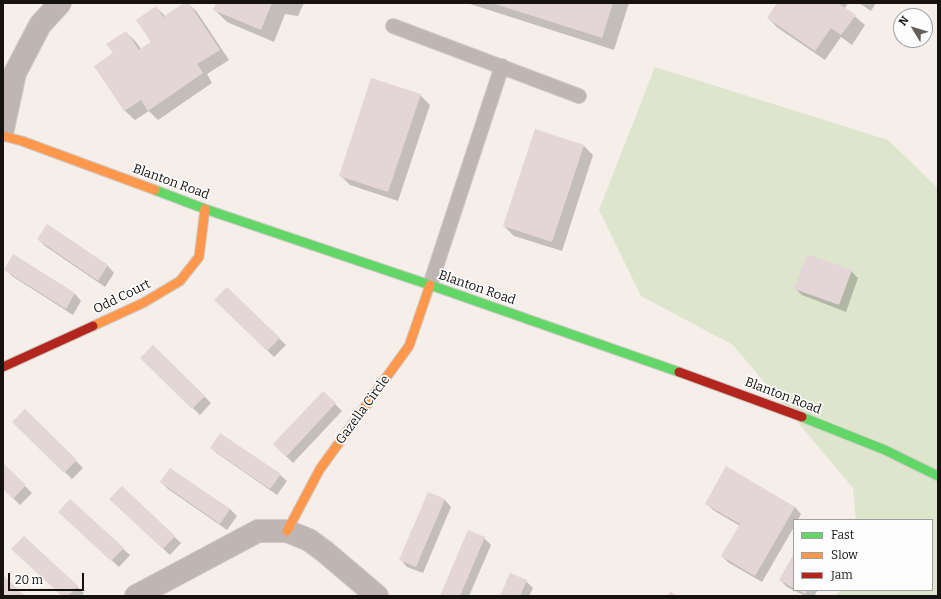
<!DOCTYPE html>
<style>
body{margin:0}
#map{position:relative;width:941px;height:599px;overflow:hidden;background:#f5eee9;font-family:Bitter,serif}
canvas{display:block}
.frame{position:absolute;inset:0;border:4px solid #16120f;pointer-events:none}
.legend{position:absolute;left:793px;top:519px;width:140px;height:72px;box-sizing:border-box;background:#fdfdfd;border:1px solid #a19f9e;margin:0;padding:5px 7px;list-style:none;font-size:12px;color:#16120f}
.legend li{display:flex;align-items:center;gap:8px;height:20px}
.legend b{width:20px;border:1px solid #a19f9e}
.north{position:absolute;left:893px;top:8px;width:40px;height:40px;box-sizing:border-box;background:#fdfdfd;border:1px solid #a19f9e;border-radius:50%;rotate:308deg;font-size:11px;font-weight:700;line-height:16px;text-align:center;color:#16120f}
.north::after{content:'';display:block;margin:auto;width:14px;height:18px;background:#645f5b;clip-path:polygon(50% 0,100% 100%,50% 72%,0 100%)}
.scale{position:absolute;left:8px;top:573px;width:76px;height:18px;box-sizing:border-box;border:2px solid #16120f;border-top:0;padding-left:5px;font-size:12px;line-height:14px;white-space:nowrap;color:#16120f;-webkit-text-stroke:3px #fdfdfd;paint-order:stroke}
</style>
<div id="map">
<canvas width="941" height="599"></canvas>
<div class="frame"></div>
<ul class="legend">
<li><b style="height:5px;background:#63d668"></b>Fast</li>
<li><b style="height:5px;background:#ff974d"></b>Slow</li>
<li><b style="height:5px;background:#b3261e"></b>Jam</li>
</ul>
<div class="north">N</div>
<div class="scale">20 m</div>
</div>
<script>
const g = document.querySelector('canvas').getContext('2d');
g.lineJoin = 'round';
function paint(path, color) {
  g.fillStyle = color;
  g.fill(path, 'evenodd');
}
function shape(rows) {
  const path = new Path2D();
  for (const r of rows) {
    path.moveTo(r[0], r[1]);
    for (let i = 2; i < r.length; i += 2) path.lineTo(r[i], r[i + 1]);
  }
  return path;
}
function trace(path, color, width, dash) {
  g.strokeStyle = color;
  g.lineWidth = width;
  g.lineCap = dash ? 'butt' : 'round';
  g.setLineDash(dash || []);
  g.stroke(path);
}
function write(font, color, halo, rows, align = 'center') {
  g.font = font + ' Bitter,serif';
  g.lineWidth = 3.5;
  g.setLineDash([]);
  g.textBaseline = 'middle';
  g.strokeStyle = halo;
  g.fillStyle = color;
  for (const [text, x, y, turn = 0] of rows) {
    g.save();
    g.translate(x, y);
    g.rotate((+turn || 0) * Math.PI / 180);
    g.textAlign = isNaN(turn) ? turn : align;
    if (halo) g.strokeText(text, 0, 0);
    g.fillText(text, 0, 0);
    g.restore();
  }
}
const green = shape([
 [655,67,888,140,938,188,938,596,835,596,841,590,932,590,932,520,856,520,853,488,733,345,641,296,599,210]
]);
const shadow = shape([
 [186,3,188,3,197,12,229,60,207,74,212,83,158,120,149,111,135,120,125,111,95,67,114,54,126,32,136,42,141,49,152,42,156,7,166,17],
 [218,3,304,3,298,16,285,14,274,42,227,22,215,10],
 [467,3,629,3,614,50],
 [778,3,848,3,845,8,865,25,852,45,841,37,825,60,778,28,768,18],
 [859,3,876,3,871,11],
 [420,95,430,105,398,201,350,185,340,175],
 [584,146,593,155,562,251,514,236,504,226],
 [47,226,108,266,114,273,105,287,45,246,38,239],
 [14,255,75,294,81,301,73,315,12,276,5,269],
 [851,271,858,278,846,312,802,295,795,288],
 [227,289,286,345,274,357,216,300],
 [153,346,211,403,200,415,141,358],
 [323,392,342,411,293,463,274,444],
 [25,411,83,468,72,479,13,422],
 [211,448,280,475,287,481,277,495,218,454],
 [3,464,32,493,20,505,3,488],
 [170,469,230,509,237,516,227,530,168,489,161,482],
 [122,488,181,543,170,555,117,506],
 [429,494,445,500,451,507,423,573,407,567,401,560],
 [706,503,795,507,801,514,798,520,794,520,794,527,762,582,729,563,722,556,740,526,713,510],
 [66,518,123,549,130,555,119,567],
 [484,538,491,545,469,596,441,596],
 [794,555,794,590,818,590,814,596,805,596,787,587,780,580],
 [526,581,533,588,529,596,501,596],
 [77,587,84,593,81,596,63,596]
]);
const building = shape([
 [184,3,189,3,220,50,197,64,203,73,148,111,141,100,124,111,94,66,113,53,106,44,126,31,139,50,151,42,136,20,156,6,163,17],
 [216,3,272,3,261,30,213,10],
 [492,3,613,3,602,38],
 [777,3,838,3,856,15,841,35,831,28,815,51,767,18],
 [371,78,421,94,388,192,339,176],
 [535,129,584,145,552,242,503,226],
 [47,224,108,265,98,281,37,239],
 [13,254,75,293,66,309,4,270],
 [807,254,852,270,839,305,794,289],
 [227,287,280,338,267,351,214,300],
 [153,345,205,396,192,409,140,358],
 [323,391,336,403,286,457,273,444],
 [25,409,77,460,64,473,12,422],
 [220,433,281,474,270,489,210,448],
 [3,463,26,485,13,499,3,489],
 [726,466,795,507,755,576,721,556,740,524,705,504],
 [170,468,230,509,220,524,160,482],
 [122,486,175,536,163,549,109,499],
 [428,492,445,499,416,567,399,560],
 [70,499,124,548,111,561,58,512],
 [468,530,485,537,460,596,440,596],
 [24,536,78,586,68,596,62,596,11,549],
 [794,553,794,588,779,580],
 [510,573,527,580,520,596,500,596],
 [3,575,25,596,3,596],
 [798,590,807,590,805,594],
 [671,591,676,596,667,596]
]);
const lane = shape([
 [393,26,579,96],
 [430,285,502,66]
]);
const street = shape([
 [3,129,15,73,40,25,60,3],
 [136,596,258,531,287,531,309,540,324,551,377,596]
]);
const fast = shape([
 [155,190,205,209,430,285,679,372],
 [802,417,885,450,938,476]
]);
const slow = shape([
 [3,136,22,141,155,190],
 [93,326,143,303,180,281,199,257,205,209],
 [287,531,320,469,409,346,430,285]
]);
const jam = shape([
 [3,367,93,326],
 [679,372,802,417]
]);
const streetNames = [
 ["Blanton Road",171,182,20],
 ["Blanton Road",477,288,19],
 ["Odd Court",122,297,-26],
 ["Blanton Road",783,396,21],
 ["Gazella Circle",363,410,-54]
];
paint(green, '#dee5cd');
paint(shadow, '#0003');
paint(building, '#e4d5d6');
trace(lane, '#d0cbc7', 16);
trace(street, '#d0cbc7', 24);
trace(fast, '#d0cbc7', 11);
trace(slow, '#d0cbc7', 11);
trace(jam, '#d0cbc7', 11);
trace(lane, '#bfb5b3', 14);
trace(street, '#bfb5b3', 22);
trace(fast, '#63d668', 9);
trace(slow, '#ff974d', 9);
trace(jam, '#b3261e', 9);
write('13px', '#16120f', '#fdfdfd', streetNames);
</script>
